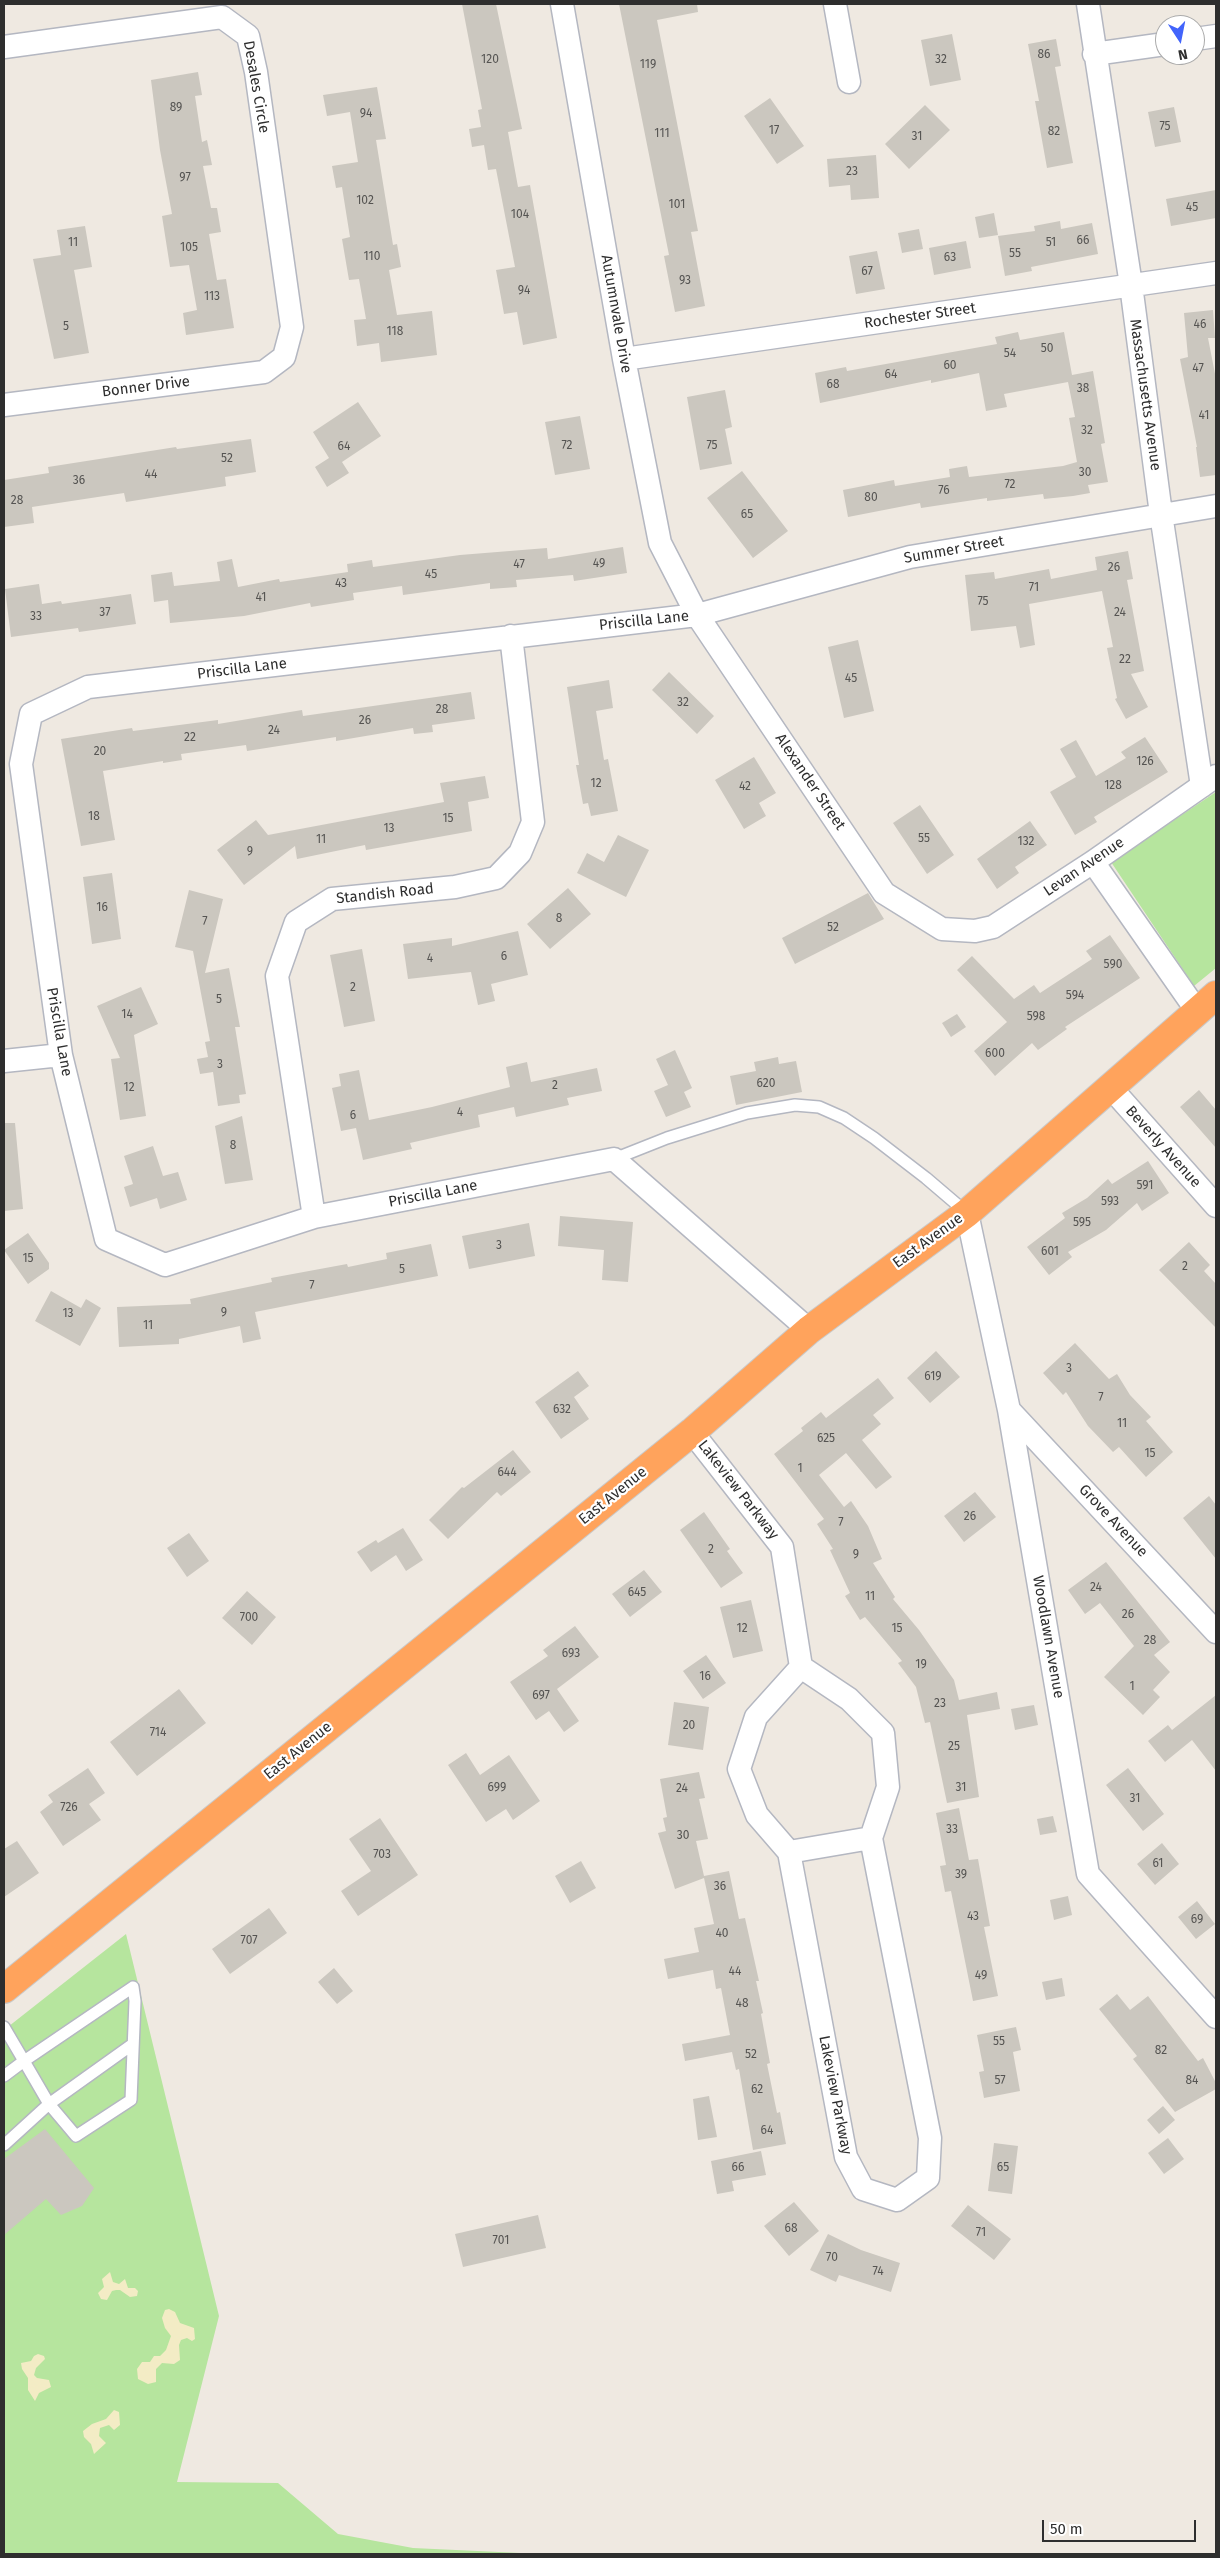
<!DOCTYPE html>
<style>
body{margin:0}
#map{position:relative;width:1220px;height:2558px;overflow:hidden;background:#efe9e1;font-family:"Fira Sans",sans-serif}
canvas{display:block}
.frame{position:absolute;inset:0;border:5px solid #2e2e2e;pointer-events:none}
.north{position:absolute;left:1155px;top:15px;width:50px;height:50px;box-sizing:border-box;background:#fff;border:1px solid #ababab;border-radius:50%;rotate:169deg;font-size:14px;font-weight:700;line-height:20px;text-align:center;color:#2e2e2e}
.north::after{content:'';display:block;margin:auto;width:18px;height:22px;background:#4264fb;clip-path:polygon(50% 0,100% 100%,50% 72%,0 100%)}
.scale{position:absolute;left:1042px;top:2520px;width:154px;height:22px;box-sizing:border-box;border:2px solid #2e2e2e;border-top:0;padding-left:6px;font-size:15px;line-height:18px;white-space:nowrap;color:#2e2e2e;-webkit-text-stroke:4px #fff;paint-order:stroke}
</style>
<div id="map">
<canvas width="1220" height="2558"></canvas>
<div class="frame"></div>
<div class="north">N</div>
<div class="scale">50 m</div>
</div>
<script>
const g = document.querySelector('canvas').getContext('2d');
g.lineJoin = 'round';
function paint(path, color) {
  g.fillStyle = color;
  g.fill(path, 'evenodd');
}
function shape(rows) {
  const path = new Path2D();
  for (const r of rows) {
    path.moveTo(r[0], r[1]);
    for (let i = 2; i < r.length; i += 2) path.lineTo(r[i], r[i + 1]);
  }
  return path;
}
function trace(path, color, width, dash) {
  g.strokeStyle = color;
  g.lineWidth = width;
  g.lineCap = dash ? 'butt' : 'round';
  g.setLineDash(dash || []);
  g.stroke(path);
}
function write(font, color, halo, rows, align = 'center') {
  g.font = font + ' "Fira Sans",sans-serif';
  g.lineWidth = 4.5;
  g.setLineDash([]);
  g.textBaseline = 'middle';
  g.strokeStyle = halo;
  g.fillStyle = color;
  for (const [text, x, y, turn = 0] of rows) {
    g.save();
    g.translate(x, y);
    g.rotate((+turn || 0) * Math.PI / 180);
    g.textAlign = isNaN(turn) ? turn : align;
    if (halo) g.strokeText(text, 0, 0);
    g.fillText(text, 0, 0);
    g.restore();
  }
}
const green = shape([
 [1216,792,1216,968,1194,986,1111,862],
 [126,1934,219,2316,177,2482,278,2483,338,2534,413,2548,542,2554,4,2554,4,2030]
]);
const sand = shape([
 [110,2272,113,2282,119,2284,125,2279,128,2288,135,2288,138,2291,137,2296,130,2297,120,2290,116,2290,112,2291,107,2300,101,2299,98,2293,104,2287,102,2279],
 [169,2309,175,2312,180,2323,194,2328,195,2339,192,2341,187,2338,181,2340,179,2345,180,2360,174,2364,162,2363,156,2369,156,2382,148,2384,138,2379,137,2369,142,2362,150,2362,154,2356,160,2356,166,2350,171,2336,165,2328,162,2318,165,2310],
 [38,2354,44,2356,45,2359,36,2368,34,2375,37,2378,49,2380,51,2387,39,2393,35,2401,28,2390,28,2378,22,2369,21,2363,31,2361,34,2356],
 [114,2410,119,2412,120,2425,114,2430,109,2425,100,2428,99,2436,106,2443,94,2454,91,2444,84,2437,83,2431,92,2424,106,2419]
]);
const building = shape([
 [462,4,496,4,522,129,508,132,518,187,530,185,557,338,523,345,517,312,504,314,496,270,515,267,496,169,488,170,484,145,472,147,469,129,481,127,478,110,482,109],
 [619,4,697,4,698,12,657,20,698,231,691,232,705,306,675,312,664,256,669,255],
 [952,34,961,80,930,86,921,40],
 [1056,39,1061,66,1055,67,1073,163,1047,168,1035,101,1039,101,1028,44],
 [198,72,202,95,195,96,202,142,207,140,212,165,203,166,211,208,217,208,221,232,209,234,217,280,226,279,234,328,186,335,183,313,197,310,189,265,170,267,162,216,172,214,160,150,151,80],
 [377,87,386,139,376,140,393,245,397,244,401,267,389,270,397,315,432,311,437,355,381,362,379,343,357,346,354,320,366,319,359,279,349,280,342,239,350,237,342,187,336,188,332,166,358,162,350,112,327,116,323,95],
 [770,98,804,146,777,164,744,116],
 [925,105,950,130,909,169,885,144],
 [1174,107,1181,142,1155,147,1148,112],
 [876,155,879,198,851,200,850,185,829,187,827,159],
 [1216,190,1216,218,1171,226,1166,199],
 [994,213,998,235,979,238,975,217],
 [1060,221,1061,229,1092,223,1098,254,1031,267,1032,271,1005,276,998,236,1035,231,1034,226],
 [85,226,92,267,74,270,89,353,54,359,33,259,61,255,57,230],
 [919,229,923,249,902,253,898,233],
 [966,241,971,268,934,275,929,248],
 [877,251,885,289,856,294,849,256],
 [1213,310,1215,338,1208,338,1216,379,1216,475,1200,477,1196,447,1197,447,1180,359,1188,357,1184,313],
 [1018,332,1020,340,1064,332,1072,375,1093,371,1105,443,1101,444,1108,482,1088,485,1090,493,1073,496,1044,499,1043,494,987,501,987,498,921,508,920,503,848,517,843,490,894,480,895,486,950,477,949,469,967,466,969,477,1063,466,1077,462,1069,418,1075,417,1068,382,1004,394,1007,407,986,411,979,373,931,383,931,380,820,403,815,373,846,367,847,371,997,344,995,337],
 [725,390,732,427,725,429,732,464,700,470,687,397],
 [358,402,381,436,342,462,349,473,327,487,315,467,329,458,313,432],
 [580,416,590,469,555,475,545,422],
 [251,439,256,472,225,477,226,486,126,502,124,493,32,507,34,523,4,527,4,480,49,473,48,467,176,447,177,449],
 [742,471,788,531,753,558,707,498],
 [623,547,627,573,574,581,573,575,516,580,517,587,490,589,490,583,403,595,402,586,353,593,354,600,311,607,310,603,244,616,170,623,168,600,154,602,151,575,172,572,174,586,220,581,217,562,232,559,238,587,279,579,280,582,348,572,347,564,372,560,373,567,460,555,547,548,548,559],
 [1128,551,1133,579,1127,580,1144,671,1131,674,1148,707,1126,719,1115,699,1117,698,1107,648,1113,647,1102,591,1029,604,1035,645,1020,648,1016,626,971,631,965,575,994,572,995,579,1049,569,1051,579,1097,570,1095,557],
 [39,584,42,604,61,601,62,604,131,594,136,624,79,632,78,628,11,637,5,589],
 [858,640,874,711,844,718,828,647],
 [669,672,714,716,697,734,652,690],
 [609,680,613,708,596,711,604,760,608,759,618,811,591,816,588,803,583,804,576,765,579,765,567,687],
 [471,692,475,719,432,725,433,732,414,734,413,728,336,741,336,737,247,751,246,745,181,754,182,760,163,763,163,761,103,771,115,840,81,846,61,739,132,728,133,731,218,720,218,724,302,710,303,716],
 [1145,737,1168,772,1094,817,1097,822,1075,835,1050,792,1076,777,1060,749,1076,740,1096,776,1126,758,1121,752],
 [754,757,776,793,759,803,766,816,744,829,715,780],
 [485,776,489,798,468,802,472,831,366,850,365,845,297,859,295,846,244,885,217,850,256,820,268,835,444,802,440,783],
 [920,805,954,855,927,874,893,823],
 [1030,821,1047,845,1015,867,1019,873,997,889,977,859],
 [618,835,649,850,626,897,577,873,587,853,604,862],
 [112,873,121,939,92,944,83,877],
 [568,888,591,914,550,949,527,924],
 [189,890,223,899,205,973,229,968,240,1027,235,1027,246,1094,239,1095,240,1103,218,1106,213,1072,200,1074,197,1059,208,1057,205,1042,210,1041,193,951,175,947],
 [868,893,884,919,795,964,782,938],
 [518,931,528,975,491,984,495,1001,478,1005,471,972,408,979,403,944,452,938,452,946],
 [1110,935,1140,978,1065,1027,1067,1029,1038,1050,1032,1043,995,1076,974,1051,1007,1022,957,970,972,956,1014,999,1034,985,1040,993,1092,959,1086,951],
 [362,949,375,1021,344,1027,330,955],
 [141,987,158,1024,134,1035,146,1116,120,1120,111,1059,120,1058,97,1006],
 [957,1014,966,1027,951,1037,942,1023],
 [675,1050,692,1088,684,1092,691,1107,666,1117,654,1091,668,1085,656,1059],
 [778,1057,779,1064,796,1061,802,1092,736,1105,730,1076,756,1071,754,1062],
 [527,1062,531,1082,597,1068,602,1091,567,1098,569,1105,516,1117,514,1107,478,1115,480,1127,410,1143,412,1149,363,1160,356,1128,341,1131,332,1088,341,1086,339,1074,359,1070,369,1120,432,1107,510,1087,506,1067],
 [1199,1090,1216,1110,1216,1148,1180,1107],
 [242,1116,253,1180,225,1184,215,1126],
 [4,1123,15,1123,23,1209,4,1211],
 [153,1146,163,1176,178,1172,187,1200,160,1209,157,1198,130,1207,124,1187,133,1184,124,1156],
 [1148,1161,1169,1193,1142,1211,1137,1203,1106,1230,1068,1252,1072,1257,1049,1275,1027,1247,1065,1218,1062,1213,1087,1198,1108,1179,1112,1184],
 [560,1216,633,1222,628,1282,602,1280,604,1250,558,1246],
 [529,1223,535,1256,469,1269,462,1236],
 [28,1233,49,1263,49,1269,28,1284,4,1250],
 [1189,1242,1210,1265,1204,1271,1216,1284,1216,1328,1159,1270],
 [431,1244,438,1276,255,1312,261,1339,243,1343,240,1326,179,1339,179,1344,119,1347,117,1307,191,1304,190,1299,272,1282,271,1278,347,1264,348,1267,387,1259,386,1253],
 [51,1291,81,1308,86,1299,101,1308,80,1346,35,1321],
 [1075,1343,1109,1379,1117,1374,1130,1395,1151,1417,1146,1421,1173,1452,1146,1477,1119,1447,1113,1452,1088,1426,1066,1392,1063,1395,1043,1373],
 [936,1351,960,1377,930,1403,907,1378],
 [578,1371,589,1386,574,1397,589,1419,561,1439,535,1402],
 [878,1378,894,1398,873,1415,881,1424,862,1440,892,1477,876,1489,846,1453,819,1475,844,1507,851,1501,868,1526,882,1559,873,1563,895,1597,893,1599,919,1630,954,1680,959,1700,997,1692,1000,1709,967,1715,979,1797,947,1803,930,1722,925,1723,916,1687,898,1663,902,1661,865,1617,860,1620,845,1596,850,1593,830,1550,833,1549,817,1524,824,1519,774,1454,803,1431,801,1428,821,1412,826,1418],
 [513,1450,531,1472,501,1496,497,1492,448,1539,429,1520,462,1487,464,1488],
 [975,1492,996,1517,964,1542,944,1516],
 [1209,1496,1216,1505,1216,1559,1183,1518],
 [704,1512,730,1549,727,1551,743,1573,721,1588,680,1530],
 [403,1528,423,1560,406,1571,396,1555,371,1572,357,1552,376,1540,378,1543],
 [189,1533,209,1561,187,1577,167,1548],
 [1106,1562,1170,1642,1154,1655,1170,1672,1153,1690,1160,1697,1143,1715,1104,1677,1134,1646,1100,1603,1085,1614,1068,1590],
 [644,1570,662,1592,630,1617,612,1594],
 [247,1591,276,1617,252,1645,222,1618],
 [751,1600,763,1651,733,1658,720,1607],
 [575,1626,599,1657,557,1689,579,1721,564,1732,549,1711,536,1720,510,1682,548,1656,543,1650],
 [706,1655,726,1683,703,1699,683,1671],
 [179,1689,206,1723,137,1776,110,1742],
 [1216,1695,1216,1771,1192,1740,1165,1762,1148,1741,1168,1725,1172,1730],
 [674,1702,709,1707,703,1750,668,1745],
 [1034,1705,1038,1725,1015,1730,1011,1709],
 [466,1753,480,1775,509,1755,540,1801,513,1820,506,1809,486,1822,448,1765],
 [88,1768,105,1793,89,1804,101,1820,63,1846,40,1812,53,1802,48,1795],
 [1128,1768,1164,1814,1143,1831,1106,1785],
 [699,1772,705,1798,699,1799,708,1839,696,1841,704,1876,729,1871,739,1919,745,1918,759,1981,756,1981,763,2013,761,2014,770,2063,767,2064,777,2113,780,2112,786,2144,753,2150,739,2069,736,2070,732,2052,685,2061,682,2044,730,2035,721,1988,716,1989,713,1970,668,1979,664,1959,699,1952,694,1928,714,1924,704,1878,675,1889,658,1833,666,1831,663,1818,667,1817,660,1779],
 [959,1808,969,1860,978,1859,990,1926,984,1927,998,1996,973,2001,951,1891,945,1892,940,1866,946,1865,936,1813],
 [1053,1816,1057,1832,1040,1835,1037,1819],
 [380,1818,418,1875,358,1916,341,1891,371,1871,349,1839],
 [17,1841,39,1873,4,1897,4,1849],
 [1162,1843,1179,1864,1155,1885,1137,1864],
 [581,1861,596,1888,570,1903,555,1876],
 [1068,1896,1072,1915,1054,1920,1050,1900],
 [1197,1901,1215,1924,1196,1939,1178,1917],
 [269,1908,287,1933,230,1974,212,1949],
 [334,1968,353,1991,337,2004,318,1982],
 [1062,1978,1065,1996,1046,2000,1042,1982],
 [1117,1994,1130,2010,1148,1996,1198,2061,1203,2058,1216,2083,1216,2089,1175,2112,1133,2059,1137,2056,1099,2009],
 [1016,2027,1021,2050,1013,2052,1020,2091,984,2098,979,2072,984,2071,977,2035],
 [709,2096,717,2137,698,2140,693,2099],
 [1163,2106,1175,2120,1159,2134,1147,2120],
 [45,2129,94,2188,82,2206,61,2215,46,2199,4,2235,4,2159],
 [1168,2138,1184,2159,1164,2174,1148,2153],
 [994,2143,1018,2146,1012,2194,988,2191],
 [761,2151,766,2175,732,2181,734,2191,717,2194,711,2161],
 [794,2202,819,2231,789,2256,764,2226],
 [968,2205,1011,2239,994,2260,951,2226],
 [538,2215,546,2248,463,2267,455,2234],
 [828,2234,861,2250,900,2263,891,2292,839,2275,836,2282,810,2270]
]);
const lane = shape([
 [614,1159,667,1138,747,1113,795,1105,819,1107,844,1118,874,1138,926,1178,967,1213],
 [4,2027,24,2061,49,2104,76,2136,131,2100,135,2001,133,1987,24,2061,4,2076],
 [4,2145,49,2104,133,2044]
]);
const street = shape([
 [562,4,624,359,660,543,697,615,884,893,942,929,975,931,993,927,1093,862,1216,776],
 [835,4,849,82],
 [1088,4,1131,285,1161,514,1202,786],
 [1195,39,1216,36],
 [4,47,222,17,248,36,256,72,292,327,284,357,264,372,4,405],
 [1094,54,1165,44],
 [624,359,1216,273],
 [1093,862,1197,1011],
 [4,1061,61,1055],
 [1111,1088,1216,1206],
 [967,1213,1009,1410,1088,1874,1216,2017],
 [314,1217,277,976,296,922,332,899,455,887,496,878,520,853,533,822,511,636],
 [809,1330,614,1159,314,1217,165,1265,106,1239,61,1055,21,764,31,714,88,687,697,615,910,557,1216,506],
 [1009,1410,1216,1632],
 [692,1432,782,1547,801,1667,849,1699,883,1733,888,1787,871,1838,930,2138,928,2178,897,2200,863,2189,846,2157,789,1852,757,1815,739,1769,756,1717,801,1667],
 [789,1852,871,1838]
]);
const highway = shape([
 [4,1989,692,1432,809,1330,967,1213,1216,995]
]);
const numberNames = [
 ["86",1044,55],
 ["120",490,60],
 ["32",941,60],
 ["119",648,65],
 ["89",176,108],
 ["94",366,114],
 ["75",1165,127],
 ["17",774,131],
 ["82",1054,132],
 ["111",662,134],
 ["31",917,137],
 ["23",852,172],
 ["97",185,178],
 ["102",365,201],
 ["101",677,205],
 ["45",1192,208],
 ["104",520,215],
 ["66",1083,241],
 ["11",73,243],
 ["51",1051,243],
 ["105",189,248],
 ["55",1015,254],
 ["110",372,257],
 ["63",950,258],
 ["67",867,272],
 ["93",685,281],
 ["94",524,291],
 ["113",212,297],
 ["46",1200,325],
 ["5",66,327],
 ["118",395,332],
 ["50",1047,349],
 ["54",1010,354],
 ["60",950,366],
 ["47",1198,369],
 ["64",891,375],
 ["68",833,385],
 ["38",1083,389],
 ["41",1204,416],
 ["32",1087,431],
 ["72",567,446],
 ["75",712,446],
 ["64",344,447],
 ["52",227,459],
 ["30",1085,473],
 ["44",151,475],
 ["36",79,481],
 ["72",1010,485],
 ["76",944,491],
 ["80",871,498],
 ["28",17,501],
 ["65",747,515],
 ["49",599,564],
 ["47",519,565],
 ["26",1114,568],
 ["45",431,575],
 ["43",341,584],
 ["71",1034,588],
 ["41",261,598],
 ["75",983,602],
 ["37",105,613],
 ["24",1120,613],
 ["33",36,617],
 ["22",1125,660],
 ["45",851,679],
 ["32",683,703],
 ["28",442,710],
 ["26",365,721],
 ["24",274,731],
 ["22",190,738],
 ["20",100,752],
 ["126",1145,762],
 ["12",596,784],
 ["128",1113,786],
 ["42",745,787],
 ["18",94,817],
 ["15",448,819],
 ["13",389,829],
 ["55",924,839],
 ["11",321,840],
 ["132",1026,842],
 ["9",250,852],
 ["16",102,908],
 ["8",559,919],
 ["7",205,922],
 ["52",833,928],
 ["6",504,957],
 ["4",430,959],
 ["590",1113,965],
 ["2",353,988],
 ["594",1075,996],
 ["5",219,1000],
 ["14",127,1015],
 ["598",1036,1017],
 ["600",995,1054],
 ["3",220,1065],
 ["620",766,1084],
 ["2",555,1086],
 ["12",129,1088],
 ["4",460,1113],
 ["6",353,1116],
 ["8",233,1146],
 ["591",1145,1186],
 ["593",1110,1202],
 ["595",1082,1223],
 ["3",499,1246],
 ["601",1050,1252],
 ["15",28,1259],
 ["2",1185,1267],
 ["5",402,1270],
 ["7",312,1286],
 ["9",224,1313],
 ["13",68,1314],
 ["11",148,1326],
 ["3",1069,1369],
 ["619",933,1377],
 ["7",1101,1398],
 ["632",562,1410],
 ["11",1122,1424],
 ["625",826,1439],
 ["15",1150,1454],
 ["1",800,1469],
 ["644",507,1473],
 ["26",970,1517],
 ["7",841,1523],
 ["2",711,1550],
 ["9",856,1555],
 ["24",1096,1588],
 ["645",637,1593],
 ["11",870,1597],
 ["26",1128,1615],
 ["700",249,1618],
 ["12",742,1629],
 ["15",897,1629],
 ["28",1150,1641],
 ["693",571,1654],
 ["19",921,1665],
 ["16",705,1677],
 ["1",1132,1687],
 ["697",541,1696],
 ["23",940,1704],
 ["20",689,1726],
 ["714",158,1733],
 ["25",954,1747],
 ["699",497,1788],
 ["31",961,1788],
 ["24",682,1789],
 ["31",1135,1799],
 ["726",69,1808],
 ["33",952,1830],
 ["30",683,1836],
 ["703",382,1855],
 ["61",1158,1864],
 ["39",961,1875],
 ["36",720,1887],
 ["43",973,1917],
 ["69",1197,1920],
 ["40",722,1934],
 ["707",249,1941],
 ["44",735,1972],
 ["49",981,1976],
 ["48",742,2004],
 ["55",999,2042],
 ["82",1161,2051],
 ["52",751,2055],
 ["57",1000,2081],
 ["84",1192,2081],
 ["62",757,2090],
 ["64",767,2131],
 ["66",738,2168],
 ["65",1003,2168],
 ["68",791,2229],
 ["71",981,2233],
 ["701",501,2241],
 ["70",832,2258],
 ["74",878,2272]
];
const streetNames = [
 ["Desales Circle",256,87,80],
 ["Autumnvale Drive",616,314,80],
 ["Rochester Street",920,316,-8],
 ["Bonner Drive",146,387,-7],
 ["Massachusetts Avenue",1145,395,82],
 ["Summer Street",954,550,-10],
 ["Priscilla Lane",644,621,-6],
 ["Priscilla Lane",242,669,-7],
 ["Alexander Street",810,782,56],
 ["Levan Avenue",1084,867,-34],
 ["Standish Road",385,894,-6],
 ["Priscilla Lane",59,1032,80],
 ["Beverly Avenue",1163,1147,48],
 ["Priscilla Lane",433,1194,-11],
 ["East Avenue",928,1241,-36],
 ["Lakeview Parkway",738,1490,52],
 ["East Avenue",613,1496,-39],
 ["Grove Avenue",1113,1521,47],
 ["Woodlawn Avenue",1048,1637,80],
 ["East Avenue",298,1751,-39],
 ["Lakeview Parkway",835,2095,79]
];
paint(green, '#b6e59e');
paint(sand, '#f3ecc5');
paint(building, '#cbc7bf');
trace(lane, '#b4b7c1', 14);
trace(street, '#b4b7c1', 25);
trace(highway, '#c9c9c9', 30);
trace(lane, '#fff', 11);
trace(street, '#fff', 22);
trace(highway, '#ffa35c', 28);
write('12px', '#555452', null, numberNames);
write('15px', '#2e2e2e', '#fff', streetNames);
</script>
